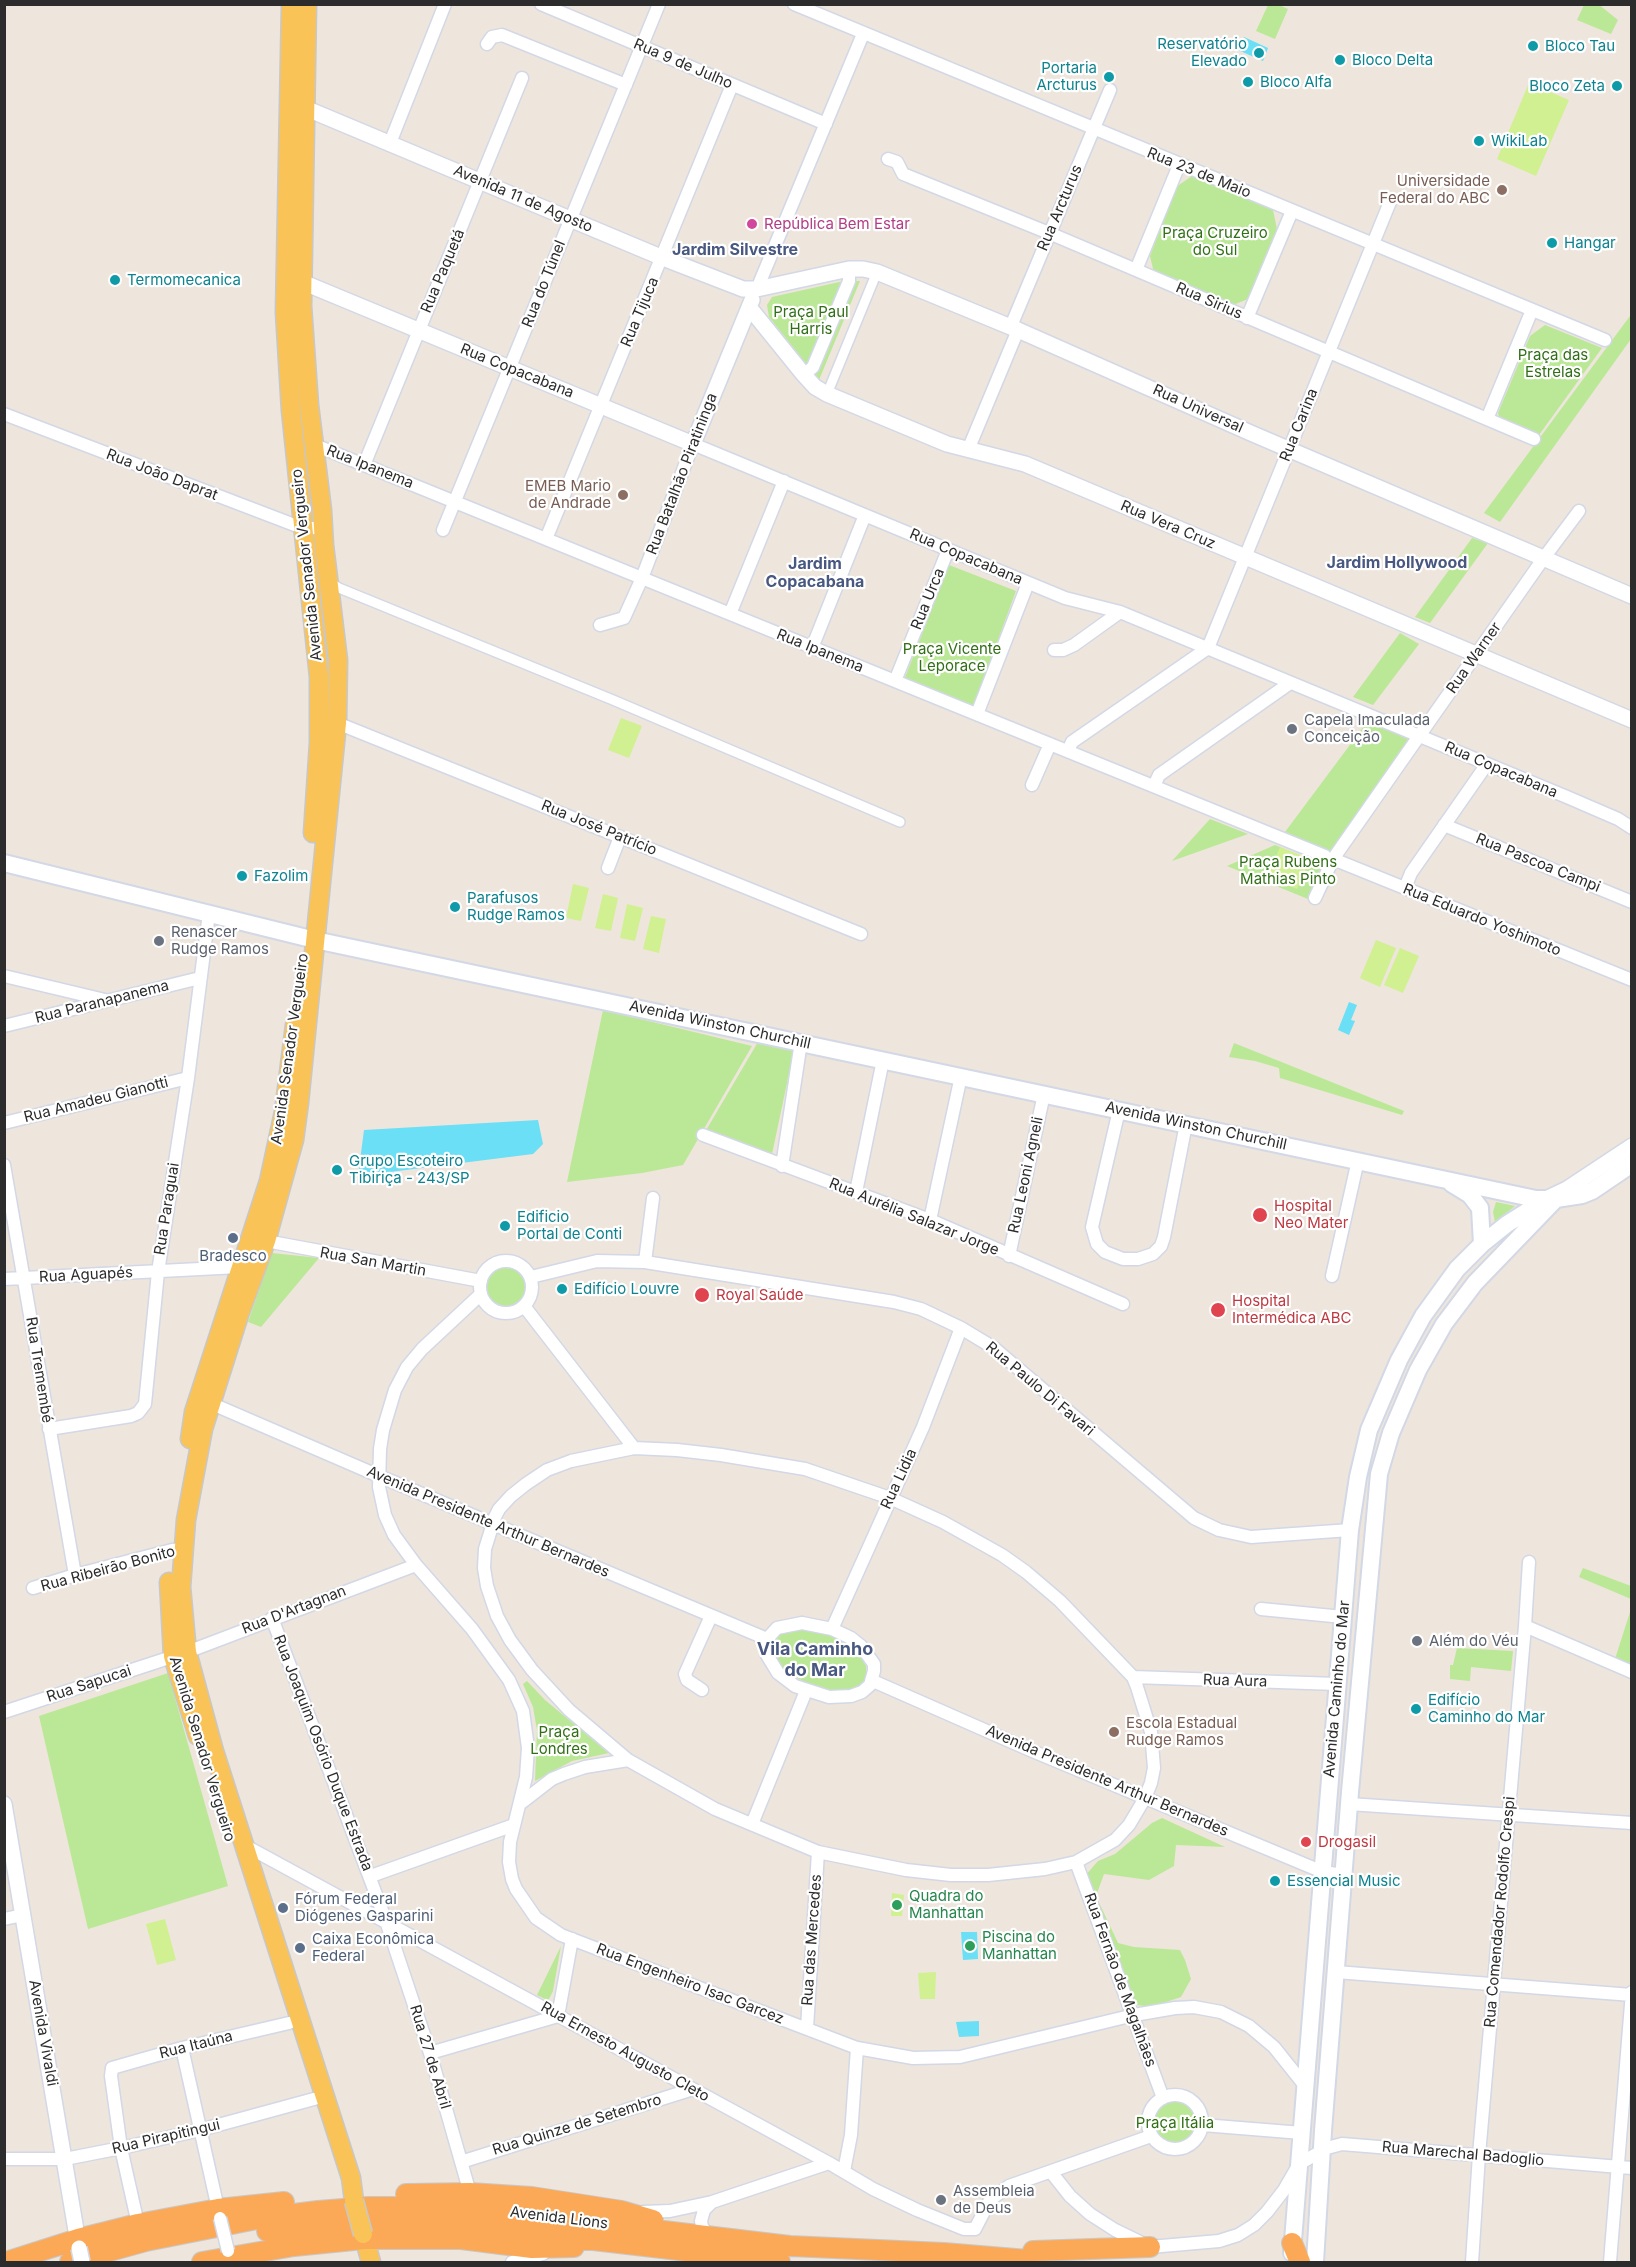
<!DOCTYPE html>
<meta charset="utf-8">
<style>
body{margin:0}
#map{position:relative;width:1636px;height:2267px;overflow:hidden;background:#eee5dd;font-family:Inter,sans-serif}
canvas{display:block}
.frame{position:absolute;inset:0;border:6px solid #2c2c2c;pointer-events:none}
</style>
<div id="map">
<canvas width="1636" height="2267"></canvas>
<div class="frame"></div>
</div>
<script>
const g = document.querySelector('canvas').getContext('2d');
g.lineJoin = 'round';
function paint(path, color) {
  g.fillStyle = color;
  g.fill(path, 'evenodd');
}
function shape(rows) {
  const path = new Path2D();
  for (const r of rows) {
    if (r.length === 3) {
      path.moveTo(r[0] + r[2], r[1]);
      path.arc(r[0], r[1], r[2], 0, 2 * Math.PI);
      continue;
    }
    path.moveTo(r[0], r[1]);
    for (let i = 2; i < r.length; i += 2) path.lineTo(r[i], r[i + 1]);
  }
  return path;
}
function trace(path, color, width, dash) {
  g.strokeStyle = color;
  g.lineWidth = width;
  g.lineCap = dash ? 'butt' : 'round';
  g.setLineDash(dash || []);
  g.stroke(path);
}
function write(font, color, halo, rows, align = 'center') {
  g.font = font + ' Inter,sans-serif';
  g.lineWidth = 4.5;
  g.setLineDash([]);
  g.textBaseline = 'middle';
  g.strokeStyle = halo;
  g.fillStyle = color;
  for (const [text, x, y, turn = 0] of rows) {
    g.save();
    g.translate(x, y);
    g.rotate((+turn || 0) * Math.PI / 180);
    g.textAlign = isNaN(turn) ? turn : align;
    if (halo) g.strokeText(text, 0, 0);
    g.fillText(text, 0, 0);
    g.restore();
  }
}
const green = shape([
 [1598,4,1618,20,1611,34,1577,20,1584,5],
 [1268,5,1279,5,1288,9,1275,39,1256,31],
 [1192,176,1273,210,1277,229,1248,299,1233,305,1154,273,1150,256,1176,187],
 [844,281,860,281,819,380,769,317,767,305,772,297],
 [1630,316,1631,317,1631,339,1500,522,1484,513],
 [1545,325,1602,348,1539,435,1500,419,1498,413,1530,336],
 [1472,538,1488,543,1430,623,1415,617],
 [949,565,1016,591,973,708,904,680],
 [1400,633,1419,644,1373,705,1353,697],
 [1367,722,1410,739,1331,852,1285,832],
 [1210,819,1248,834,1172,861],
 [1275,845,1322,864,1308,899,1227,866],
 [603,1010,752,1046,683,1165,642,1173,567,1182],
 [758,1042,794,1050,772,1154,705,1132],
 [1234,1043,1404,1111,1402,1115,1280,1078,1279,1068,1255,1061,1229,1057],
 [1496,1202,1515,1206,1495,1222,1493,1212],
 [272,1253,319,1258,261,1327,248,1322],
 [507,1286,25],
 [1583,1568,1631,1586,1631,1599,1579,1577],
 [1631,1609,1631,1661,1630,1665,1615,1659],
 [796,1626,824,1630,847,1642,859,1654,866,1666,866,1677,863,1684,845,1691,832,1691,803,1681,778,1667,768,1641,772,1635],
 [1457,1648,1513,1651,1511,1671,1471,1667,1470,1681,1450,1679,1450,1665,1453,1665],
 [168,1673,228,1886,88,1929,39,1716],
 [527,1681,545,1700,609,1753,572,1761,535,1781,537,1730,533,1707,523,1684],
 [1162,1818,1225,1847,1176,1845,1174,1866,1149,1880,1104,1874,1096,1896,1118,1943,1134,1947,1180,1950,1185,1960,1191,1979,1181,1997,1151,2007,1124,2003,1078,1884,1098,1861,1115,1854,1152,1823],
 [561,1946,553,1991,549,1999,547,2000,537,1995],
 [1175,2123,23]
]);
const pitch = shape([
 [1529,83,1569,100,1536,176,1497,159],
 [621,718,642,726,629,758,608,750],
 [1280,847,1310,859,1297,889,1267,878],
 [573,884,589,888,581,921,566,918],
 [603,894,618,898,611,931,595,928],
 [627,904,643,908,635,941,620,938],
 [651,916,666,919,659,953,643,949],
 [1376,940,1396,948,1380,987,1360,978],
 [1400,948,1419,956,1403,993,1384,985],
 [892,1893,904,1895,902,1916,891,1916],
 [165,1919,176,1960,157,1965,146,1924],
 [936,1972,935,1999,920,1999,918,1973]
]);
const water = shape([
 [1244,37,1268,48,1263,61,1238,50],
 [1349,1002,1357,1005,1351,1020,1355,1021,1349,1035,1338,1030],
 [538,1120,543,1144,533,1154,358,1176,364,1130],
 [961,1932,977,1932,978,1959,963,1960],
 [979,2021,979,2036,959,2037,956,2022]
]);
const pedestrian = shape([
 [827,394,877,272],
 [330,582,339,588,613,700,900,822]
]);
const minor = shape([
 [541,4,826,124],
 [794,4,1605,340],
 [487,44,492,37,502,35,626,85],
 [390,143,445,4],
 [888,159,897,162,903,174,1049,233,1534,439],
 [1136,270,1179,165],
 [757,289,863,34],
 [1247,318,1292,211],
 [1011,326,1110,90],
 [804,375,813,367,849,281,849,269],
 [4,414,305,529,322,527],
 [1487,419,1532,310],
 [315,445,1325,856],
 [968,450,1018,330],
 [364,465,522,78],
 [443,530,659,4],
 [546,539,732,85],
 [730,614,784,481],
 [600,625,624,618,642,578,693,444,1065,598,1120,612,1567,797,1618,819,1632,828],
 [812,648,865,515],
 [1054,650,1063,650,1074,645,1120,612],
 [895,681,948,550],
 [977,714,1028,583],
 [337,723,861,934],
 [1068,751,1072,742,1208,648,1390,202],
 [1032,785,1050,744],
 [1154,786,1159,775,1290,683],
 [1444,825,1632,902],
 [1333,859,1632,980],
 [608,868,620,837],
 [1405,888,1411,873,1487,764],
 [1315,898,1333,859,1543,559,1579,511],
 [4,976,105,1000],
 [4,1026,200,978],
 [1119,1110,1092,1227,1097,1244,1105,1252,1123,1259,1138,1259,1153,1254,1161,1246,1164,1237,1186,1124],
 [4,1123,188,1078],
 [703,1135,930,1220,1123,1304],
 [4,1165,75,1575],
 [782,1166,801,1042],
 [856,1192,883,1060],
 [930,1220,961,1076],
 [266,1241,481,1281],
 [1009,1256,1044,1094],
 [506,1287,26],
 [645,1262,653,1198],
 [1332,1276,1358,1160],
 [531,1277,597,1261,645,1262,894,1302,921,1309,961,1328,994,1348,1194,1518,1219,1530,1251,1537,1350,1530],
 [4,1279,239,1267],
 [481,1294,422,1349,407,1367,395,1390,383,1430,380,1449,379,1487,385,1515,394,1535,416,1565,472,1629,509,1680,523,1711,528,1748,526,1777,510,1842,509,1862,512,1879,516,1889,536,1918,561,1935,857,2048,913,2058,960,2057,1134,2015,1175,2008,1194,2007,1221,2012,1249,2026,1274,2047,1306,2087],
 [524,1306,634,1448],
 [210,1403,379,1476,767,1639],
 [49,1429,131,1416,138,1413,145,1404,158,1272,188,1078,209,913],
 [634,1448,677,1450,721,1455,805,1469,890,1498,943,1522,1002,1555,1026,1572,1060,1601,1133,1677,1137,1687,1151,1732,1154,1768,1151,1783,1145,1798,1129,1825,1115,1840,1076,1862,1045,1869,988,1875,951,1875,906,1870,818,1852,715,1809,628,1760,569,1710,532,1670,510,1640,497,1616,487,1586,484,1568,485,1549,495,1517,499,1509,511,1496,526,1484,547,1470,571,1461,634,1448],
 [33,1588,75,1575,172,1550,183,1549],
 [1261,1609,1343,1617],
 [272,1618,386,1921,430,2053,470,2193],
 [802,1623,832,1629,851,1638,861,1646,874,1664,874,1671,870,1685,862,1692,851,1696,829,1697,795,1686,778,1673,767,1655,767,1639,777,1628,802,1623],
 [1525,1626,1632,1672],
 [832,1629,923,1427,961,1328],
 [1133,1677,1337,1684],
 [873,1681,1030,1750,1323,1872,1344,1875],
 [702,1690,687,1680,685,1674,711,1616],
 [4,1712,187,1652,416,1565],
 [521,1803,552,1779,564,1774,585,1767,628,1760],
 [1349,1804,1632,1823],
 [752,1824,806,1691],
 [244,1845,829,2163,873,2189,917,2210,964,2229,975,2229,990,2200,1009,2186,1151,2136],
 [1076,1862,1163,2098],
 [371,1876,514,1825],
 [4,1919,23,1915],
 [1336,1972,1632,1995],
 [807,2028,818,1852],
 [182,2048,219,2213],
 [430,2053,558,2016,572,1939],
 [1175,2122,27],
 [1203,2125,1302,2133],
 [4,2159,65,2159,121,2148,200,2130,325,2096],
 [461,2162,693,2089],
 [844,2171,851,2135,857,2048],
 [1051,2172,1070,2196,1090,2214,1115,2230,1150,2247,1219,2241,1238,2235,1254,2225,1267,2212,1284,2190,1299,2164,1327,2148,1342,2144,1632,2168],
 [643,2212,670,2211,712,2202,829,2163],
 [138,2224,121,2148,111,2076,112,2068,182,2048,289,2023],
 [709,2236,702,2227,701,2221,704,2210,712,2202],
 [512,2262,543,2254],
 [1472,2262,1479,2155,1525,1626,1529,1562],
 [1610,2262,1632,1992]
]);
const tertiary = shape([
 [297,109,305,108,663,258,743,289,757,289,849,269,863,269,877,272,1018,330,1253,434,1632,596],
 [302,282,693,444,752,300],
 [749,307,804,375,815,387,827,394,947,444,1025,464,1632,720],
 [1548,1198,1567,1189,1632,1146],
 [4,1804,79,2248]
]);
const secondary = shape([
 [4,863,315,940,1536,1199,1556,1199,1582,1195,1592,1191,1632,1164],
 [1452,1184,1470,1195,1480,1208,1482,1244],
 [1292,2253,1350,1530,1358,1477,1369,1430,1399,1360,1423,1316,1457,1269,1482,1244,1507,1224,1545,1200],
 [1315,2262,1323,2131,1350,1792,1379,1474,1391,1433,1418,1370,1444,1324,1475,1283,1556,1199]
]);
const primary = shape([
 [291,4,285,312,291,411,319,677,319,743,313,833],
 [307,4,302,306,309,405,322,510,324,545,338,660,337,723,299,1103,294,1140,266,1241,239,1315,203,1429,186,1520,181,1587,187,1652,214,1751,351,2178,354,2201],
 [190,1439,194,1412,269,1181,284,1112,295,1025],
 [169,1582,173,1656,198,1736],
 [363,2234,371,2262]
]);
const trunk = shape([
 [406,2194,470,2193,532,2197,622,2211,653,2220],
 [267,2231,371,2221,457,2224,780,2262],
 [1292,2243,1300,2262],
 [1033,2251,1150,2247],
 [6,2262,78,2239,138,2224,218,2209,284,2202],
 [70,2262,146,2241,262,2218,318,2211,368,2207,415,2207,470,2208,790,2246,944,2253,1052,2262],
 [202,2262,294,2246,364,2239,461,2239,532,2248,574,2247]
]);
const minorBridge = shape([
 [220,2218,228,2251]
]);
const tertiaryBridge = shape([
 [79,2248,82,2262]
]);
const primaryBridge = shape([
 [354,2201,363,2234]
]);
const markers = [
 [1533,46,6,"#0f9aa8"],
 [1259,53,6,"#0f9aa8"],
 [1340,60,6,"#0f9aa8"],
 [1109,77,6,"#0f9aa8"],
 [1248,82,6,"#0f9aa8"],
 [1617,86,6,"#0f9aa8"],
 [1479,141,6,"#0f9aa8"],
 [1502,190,6,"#8d6e63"],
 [752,224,6,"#d1479c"],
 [1552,243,6,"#0f9aa8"],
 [115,280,6,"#0f9aa8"],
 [623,495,6,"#8d6e63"],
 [1292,729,6,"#6b7280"],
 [242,876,6,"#0f9aa8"],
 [455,907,6,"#0f9aa8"],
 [159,941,6,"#6b7280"],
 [337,1170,6,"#0f9aa8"],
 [1260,1215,8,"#e0444e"],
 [505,1226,6,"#0f9aa8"],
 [233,1238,6,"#5c6f8a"],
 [562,1289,6,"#0f9aa8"],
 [702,1295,8,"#e0444e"],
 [1218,1310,8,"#e0444e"],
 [1417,1641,6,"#6b7280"],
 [1416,1709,6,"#0f9aa8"],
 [1114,1732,6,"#8d6e63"],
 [1306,1842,6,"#e0444e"],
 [1275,1881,6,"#0f9aa8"],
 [897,1905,6,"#2e9e5b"],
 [283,1908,6,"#5c6f8a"],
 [970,1946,6,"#2e9e5b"],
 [300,1948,6,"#5c6f8a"],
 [941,2200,6,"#6b7280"]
];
const cultureNames = [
 ["Reservatório",1247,44,"right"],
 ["Elevado",1247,61,"right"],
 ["Bloco Tau",1545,46],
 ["Bloco Delta",1352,60],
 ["Portaria",1097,68,"right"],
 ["Arcturus",1097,85,"right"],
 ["Bloco Alfa",1260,82],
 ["Bloco Zeta",1605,86,"right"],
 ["WikiLab",1491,141],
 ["Hangar",1564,243],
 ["Termomecanica",127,280],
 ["Fazolim",254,876],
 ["Parafusos",467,898],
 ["Rudge Ramos",467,915],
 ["Grupo Escoteiro",349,1161],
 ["Tibiriça - 243/SP",349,1178],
 ["Edificio",517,1217],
 ["Portal de Conti",517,1234],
 ["Edifício Louvre",574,1289],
 ["Edifício",1428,1700],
 ["Caminho do Mar",1428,1717],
 ["Essencial Music",1287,1881]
];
const streetNames = [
 ["Rua 9 de Julho",683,64,23],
 ["Rua 23 de Maio",1199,173,22],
 ["Avenida 11 de Agosto",523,199,23],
 ["Rua Arcturus",1060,208,-67],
 ["Rua Paquetá",443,271,-67],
 ["Rua do Túnel",544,284,-68],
 ["Rua Sirius",1209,301,23],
 ["Rua Tijuca",640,312,-67],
 ["Rua Copacabana",517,371,22],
 ["Rua Universal",1198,409,24],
 ["Rua Carina",1299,425,-68],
 ["Rua Ipanema",370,467,22],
 ["Rua Batalhão Piratininga",682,474,-69],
 ["Rua João Daprat",162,475,21],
 ["Rua Vera Cruz",1168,525,23],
 ["Rua Copacabana",966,557,23],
 ["Avenida Senador Vergueiro",307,565,-96],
 ["Rua Urca",928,599,-68],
 ["Rua Ipanema",820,651,22],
 ["Rua Warner",1474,658,-55],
 ["Rua Copacabana",1501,770,23],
 ["Rua José Patrício",599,828,22],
 ["Rua Pascoa Campi",1538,863,22],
 ["Rua Eduardo Yoshimoto",1482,920,22],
 ["Rua Paranapanema",102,1002,-14],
 ["Avenida Winston Churchill",720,1025,12],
 ["Avenida Senador Vergueiro",290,1049,-82],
 ["Rua Amadeu Gianotti",96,1100,-14],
 ["Avenida Winston Churchill",1196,1126,12],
 ["Rua Leoni Agneli",1026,1175,-78],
 ["Rua Paraguai",167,1209,-81],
 ["Rua Aurélia Salazar Jorge",914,1217,22],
 ["Rua San Martin",373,1262,10],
 ["Rua Aguapés",86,1275,-3],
 ["Rua Tremembé",39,1370,81],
 ["Rua Paulo Di Favari",1040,1389,40],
 ["Rua Lidia",899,1479,-65],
 ["Avenida Presidente Arthur Bernardes",488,1522,23],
 ["Rua Ribeirão Bonito",108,1569,-15],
 ["Rua D'Artagnan",294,1610,-21],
 ["Rua Aura",1235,1681,2],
 ["Rua Sapucai",89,1684,-18],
 ["Avenida Caminho do Mar",1337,1689,-85],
 ["Avenida Senador Vergueiro",202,1749,73],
 ["Rua Joaquim Osório Duque Estrada",323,1753,69],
 ["Avenida Presidente Arthur Bernardes",1107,1781,23],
 ["Rua Comendador Rodolfo Crespi",1500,1912,-85],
 ["Rua das Mercedes",812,1940,-86],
 ["Rua Fernão de Magalhães",1120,1980,70],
 ["Rua Engenheiro Isac Garcez",690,1984,21],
 ["Avenida Vivaldi",43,2033,80],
 ["Rua Itaúna",196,2045,-14],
 ["Rua Ernesto Augusto Cleto",625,2052,29],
 ["Rua 27 de Abril",430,2057,73],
 ["Rua Quinze de Setembro",577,2125,-17],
 ["Rua Pirapitingui",166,2137,-13],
 ["Rua Marechal Badoglio",1463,2154,5],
 ["Avenida Lions",559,2218,7]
];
const educationNames = [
 ["Universidade",1490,181],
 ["Federal do ABC",1490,198],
 ["EMEB Mario",611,486],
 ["de Andrade",611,503],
 ["Escola Estadual",1126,1723,"left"],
 ["Rudge Ramos",1126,1740,"left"]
];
const hotelNames = [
 ["República Bem Estar",764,224]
];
const parkNames = [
 ["Praça Cruzeiro",1215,233],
 ["do Sul",1215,250],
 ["Praça Paul",811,312],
 ["Harris",811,329],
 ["Praça das",1553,355],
 ["Estrelas",1553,372],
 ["Praça Vicente",952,649],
 ["Leporace",952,666],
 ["Praça Rubens",1288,862],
 ["Mathias Pinto",1288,879],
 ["Praça",559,1732],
 ["Londres",559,1749],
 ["Praça Itália",1175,2123]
];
const worshipNames = [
 ["Capela Imaculada",1304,720],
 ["Conceição",1304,737],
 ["Renascer",171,932],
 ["Rudge Ramos",171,949],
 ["Além do Véu",1429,1641],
 ["Assembleia",953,2191],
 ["de Deus",953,2208]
];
const healthNames = [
 ["Hospital",1274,1206],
 ["Neo Mater",1274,1223],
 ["Royal Saúde",716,1295],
 ["Hospital",1232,1301],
 ["Intermédica ABC",1232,1318],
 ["Drogasil",1318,1842]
];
const serviceNames = [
 ["Bradesco",233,1256,"center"],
 ["Fórum Federal",295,1899],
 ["Diógenes Gasparini",295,1916],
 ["Caixa Econômica",312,1939],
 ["Federal",312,1956]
];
const leisureNames = [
 ["Quadra do",909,1896],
 ["Manhattan",909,1913],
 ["Piscina do",982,1937],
 ["Manhattan",982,1954]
];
const neighbourhoodNames = [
 ["Jardim Silvestre",735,250],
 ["Jardim Hollywood",1397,563],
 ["Jardim",815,564],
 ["Copacabana",815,582]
];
const quarterNames = [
 ["Vila Caminho",815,1650],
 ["do Mar",815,1671]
];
paint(green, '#bbe896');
paint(pitch, '#d1f091');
paint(water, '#6adff6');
trace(pedestrian, '#d2d8e5', 12);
trace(minor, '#d2d8e5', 15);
trace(tertiary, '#d2d8e5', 18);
trace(secondary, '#d2d8e5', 20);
trace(primary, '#c8c8c8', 21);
trace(trunk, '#c8c8c8', 22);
trace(pedestrian, '#fff', 9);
trace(minor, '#fff', 12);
trace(tertiary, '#fff', 15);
trace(secondary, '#fff', 16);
trace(primary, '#fac357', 18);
trace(trunk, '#fca957', 20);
trace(minorBridge, '#d2d8e5', 15, []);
trace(tertiaryBridge, '#d2d8e5', 18, []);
trace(primaryBridge, '#c8c8c8', 21, []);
trace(minorBridge, '#fff', 12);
trace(tertiaryBridge, '#fff', 15);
trace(primaryBridge, '#fac357', 18);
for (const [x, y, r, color] of markers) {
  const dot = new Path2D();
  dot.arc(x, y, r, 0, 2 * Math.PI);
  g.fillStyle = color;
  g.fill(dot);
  trace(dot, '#fff', 2);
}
write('15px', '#0d838f', '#fff', cultureNames, 'left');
write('15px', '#2c2c2c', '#fff', streetNames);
write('15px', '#785e54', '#fff', educationNames, 'right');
write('15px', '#b23c85', '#fff', hotelNames, 'left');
write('15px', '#316f16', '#fff', parkNames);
write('15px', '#5b616d', '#fff', worshipNames, 'left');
write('15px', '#be3a42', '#fff', healthNames, 'left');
write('15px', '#4e5e75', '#fff', serviceNames, 'left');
write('15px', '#27864d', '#fff', leisureNames, 'left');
write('bold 16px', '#495880', '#fff', neighbourhoodNames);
write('bold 18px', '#495880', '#fff', quarterNames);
</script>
